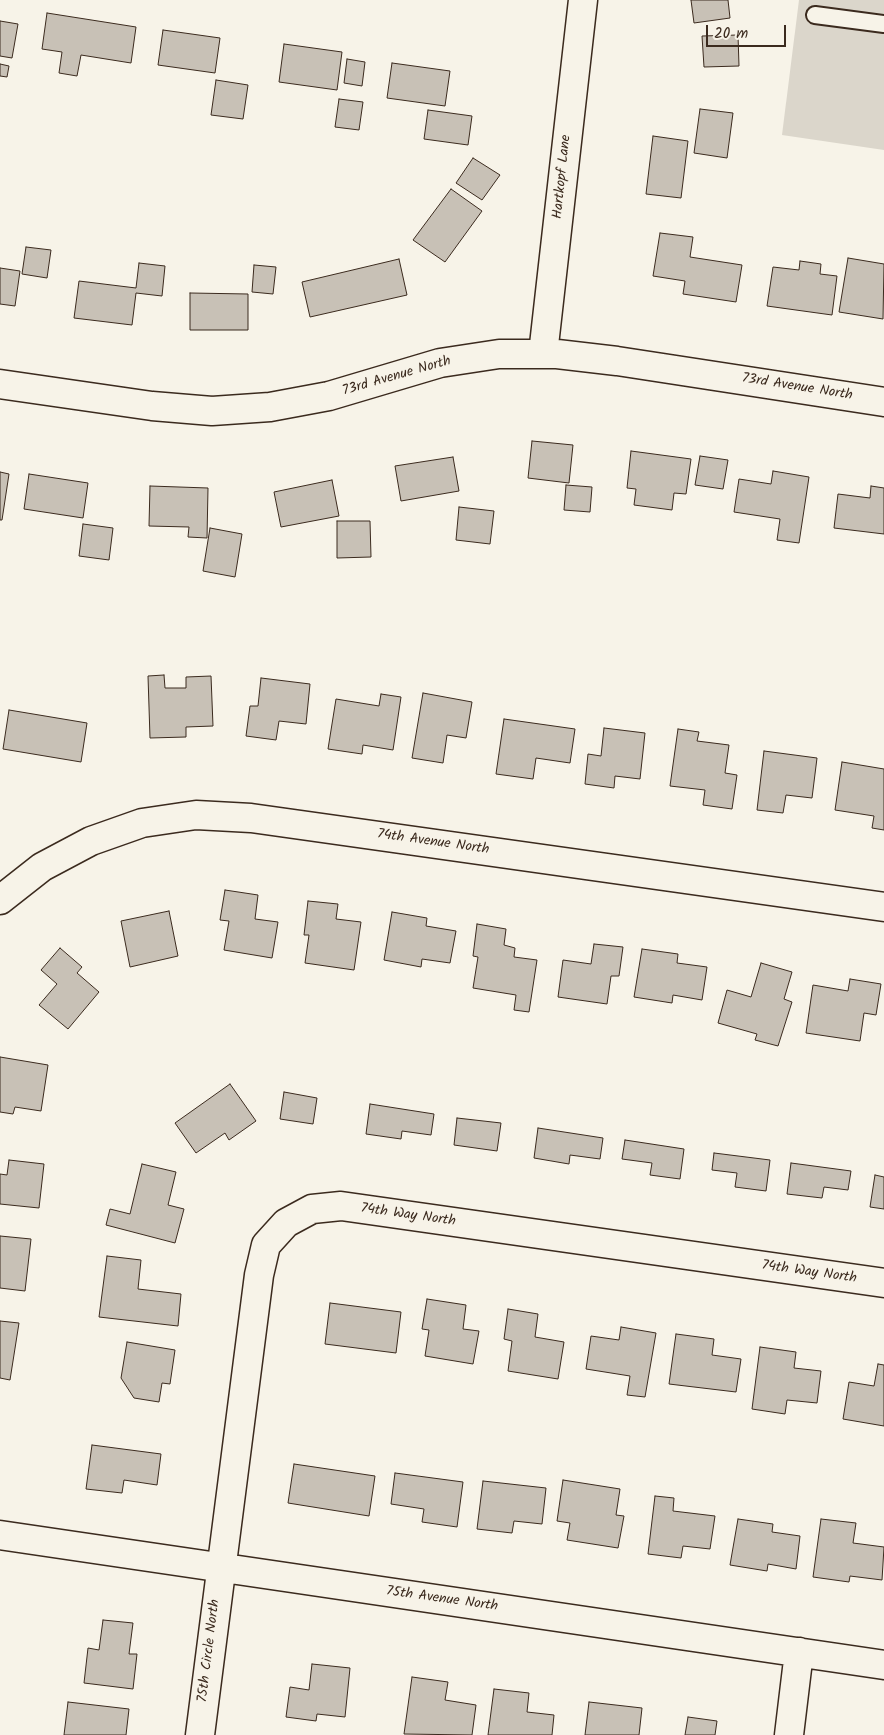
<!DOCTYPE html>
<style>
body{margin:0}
#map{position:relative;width:884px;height:1735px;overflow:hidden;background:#f7f3e8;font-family:Kalam,sans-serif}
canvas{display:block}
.scale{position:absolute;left:706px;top:25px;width:80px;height:22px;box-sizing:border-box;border:2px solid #3b2a1e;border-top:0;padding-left:6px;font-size:15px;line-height:18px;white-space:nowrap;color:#3b2a1e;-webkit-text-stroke:4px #f7f3e8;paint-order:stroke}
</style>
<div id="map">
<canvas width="884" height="1735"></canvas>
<div class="scale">20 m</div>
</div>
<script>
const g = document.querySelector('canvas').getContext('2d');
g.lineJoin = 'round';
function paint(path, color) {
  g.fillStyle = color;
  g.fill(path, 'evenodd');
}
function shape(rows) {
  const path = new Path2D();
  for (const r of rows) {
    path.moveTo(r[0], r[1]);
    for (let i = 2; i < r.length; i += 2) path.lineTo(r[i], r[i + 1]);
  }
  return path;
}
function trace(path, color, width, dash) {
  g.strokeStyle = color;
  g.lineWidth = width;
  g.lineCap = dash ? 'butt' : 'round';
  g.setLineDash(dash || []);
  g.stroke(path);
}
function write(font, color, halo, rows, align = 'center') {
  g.font = font + ' Kalam,sans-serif';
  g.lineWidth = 4;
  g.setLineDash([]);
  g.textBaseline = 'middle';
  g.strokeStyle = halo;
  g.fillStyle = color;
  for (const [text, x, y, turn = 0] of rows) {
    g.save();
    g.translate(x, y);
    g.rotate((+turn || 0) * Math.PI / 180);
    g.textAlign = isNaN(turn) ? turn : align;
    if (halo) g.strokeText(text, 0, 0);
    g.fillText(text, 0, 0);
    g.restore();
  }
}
const green = shape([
 [799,0,884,0,884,150,782,135]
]);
const building = shape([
 [691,0,728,0,730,18,694,23,691,0],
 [47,13,136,27,131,63,81,55,77,76,59,73,62,52,42,49,47,13],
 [0,21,18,24,12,58,0,56,0,21],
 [163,30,220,38,215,73,158,65,163,30],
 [738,35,739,66,704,67,702,36,738,35],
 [284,44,342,52,337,90,279,82,284,44],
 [347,59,365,62,362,86,344,83,347,59],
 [392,63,450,71,445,106,387,98,392,63],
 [0,64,9,66,7,77,0,76,0,64],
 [216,80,248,85,243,119,211,115,216,80],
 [339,99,363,102,359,130,335,127,339,99],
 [700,109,733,113,727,158,694,153,700,109],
 [428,110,472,116,468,145,424,139,428,110],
 [653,136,688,141,681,198,646,194,653,136],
 [473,158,500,175,482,200,456,183,473,158],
 [451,189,482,211,445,262,413,240,451,189],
 [660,233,693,237,690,257,742,265,736,302,683,294,685,281,653,276,660,233],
 [26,247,51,250,47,278,22,274,26,247],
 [848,258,884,264,883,319,839,312,848,258],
 [399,259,407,295,310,317,302,282,399,259],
 [800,261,821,264,820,274,837,276,832,315,767,306,773,267,799,270,800,261],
 [139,263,165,266,162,296,136,293,132,325,74,318,79,281,136,288,139,263],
 [254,265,276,267,273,294,252,292,254,265],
 [0,268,20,271,15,306,0,304,0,268],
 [190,293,248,294,248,330,190,330,190,293],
 [532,441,573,445,569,483,528,478,532,441],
 [631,451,691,459,686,494,674,493,672,510,634,505,636,489,627,488,631,451],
 [700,456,728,460,723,489,695,485,700,456],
 [453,457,459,491,401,501,395,466,453,457],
 [773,471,809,477,799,543,777,540,780,519,734,512,739,479,771,484,773,471],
 [0,472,9,474,2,520,0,520,0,472],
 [29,474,88,483,83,518,24,509,29,474],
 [332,480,339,516,281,527,274,492,332,480],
 [566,485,592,487,590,512,564,510,566,485],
 [150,486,208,488,207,538,188,537,189,527,149,526,150,486],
 [871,486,884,488,884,534,834,528,838,494,870,498,871,486],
 [459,507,494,511,490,544,456,540,459,507],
 [337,521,370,521,371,557,337,558,337,521],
 [83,524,113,528,109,560,79,556,83,524],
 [210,528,242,534,235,577,203,571,210,528],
 [164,675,165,688,186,688,186,677,211,676,213,726,186,727,186,737,150,738,148,676,164,675],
 [261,678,310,684,306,724,279,721,276,740,246,736,250,706,258,706,261,678],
 [423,693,472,702,466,738,447,735,443,763,412,758,423,693],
 [381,694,401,697,393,750,363,745,362,754,328,749,336,699,379,706,381,694],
 [9,710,87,723,81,762,3,749,9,710],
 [504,719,575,729,570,763,536,758,533,779,496,774,504,719],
 [604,728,645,733,640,779,615,776,614,788,585,784,588,754,601,756,604,728],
 [678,729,699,732,697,741,729,745,725,773,737,775,732,809,703,805,705,790,670,786,678,729],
 [764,751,817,758,812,798,786,795,783,813,757,810,764,751],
 [842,762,884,769,884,830,872,828,874,816,835,810,842,762],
 [225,890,258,895,255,919,278,922,272,958,224,950,229,921,220,920,225,890],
 [308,901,338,904,336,919,361,922,354,970,305,963,309,935,304,935,308,901],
 [169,911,178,956,130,967,121,921,169,911],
 [392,912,427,918,426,926,456,931,450,963,422,959,421,967,384,960,392,912],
 [477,924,506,929,504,945,515,948,514,957,537,960,529,1012,514,1010,516,995,473,988,478,957,473,956,477,924],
 [594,944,623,947,619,976,611,976,607,1004,558,997,563,960,591,964,594,944],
 [60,948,82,967,77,973,99,992,68,1029,39,1005,57,984,41,970,60,948],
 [642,949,678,954,677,963,707,967,702,1000,673,995,672,1003,634,997,642,949],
 [761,963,792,972,784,999,792,1002,778,1046,755,1040,757,1034,718,1023,727,990,751,997,761,963],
 [850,979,881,984,876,1015,864,1013,860,1041,806,1033,813,985,848,991,850,979],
 [0,1057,48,1065,41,1111,15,1107,13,1114,0,1112,0,1057],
 [230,1084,256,1121,229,1140,225,1133,196,1153,175,1123,230,1084],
 [284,1092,317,1098,313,1124,280,1119,284,1092],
 [370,1104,434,1114,431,1135,402,1131,401,1139,366,1134,370,1104],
 [457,1118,501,1123,497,1151,454,1145,457,1118],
 [538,1128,603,1138,600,1159,570,1155,569,1164,534,1158,538,1128],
 [625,1140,684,1149,680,1179,650,1175,652,1163,622,1159,625,1140],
 [714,1153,770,1160,766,1191,735,1187,737,1173,712,1170,714,1153],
 [9,1160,44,1164,39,1208,0,1204,0,1174,7,1175,9,1160],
 [791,1163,851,1171,848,1190,824,1187,822,1198,787,1194,791,1163],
 [142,1164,176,1172,168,1205,184,1209,175,1243,106,1225,110,1209,130,1214,142,1164],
 [875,1175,884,1177,884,1209,870,1207,875,1175],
 [0,1236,31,1239,25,1291,0,1288,0,1236],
 [107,1256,141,1260,138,1289,181,1294,178,1326,99,1317,107,1256],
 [427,1299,466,1305,463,1329,479,1331,473,1364,425,1356,429,1330,422,1329,427,1299],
 [330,1303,401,1312,396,1353,325,1344,330,1303],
 [508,1309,538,1314,535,1337,564,1342,558,1379,508,1371,512,1341,504,1339,508,1309],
 [0,1321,19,1323,10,1380,0,1378,0,1321],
 [621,1327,656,1333,645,1397,627,1395,630,1376,586,1369,591,1336,619,1340,621,1327],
 [676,1334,714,1339,712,1355,741,1359,736,1392,669,1384,676,1334],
 [127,1342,175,1350,170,1384,162,1383,159,1402,134,1398,121,1378,127,1342],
 [760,1347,796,1352,794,1368,821,1371,817,1403,787,1400,785,1414,752,1409,760,1347],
 [878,1364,884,1365,884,1426,843,1419,849,1382,874,1386,878,1364],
 [92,1445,161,1454,157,1485,124,1480,122,1493,86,1489,92,1445],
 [294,1464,375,1476,369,1516,288,1503,294,1464],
 [395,1473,463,1482,457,1527,422,1522,424,1509,391,1504,395,1473],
 [563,1480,620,1489,616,1515,624,1516,618,1548,567,1540,570,1523,557,1521,563,1480],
 [483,1481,546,1488,542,1524,514,1521,512,1533,477,1529,483,1481],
 [655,1496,674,1498,673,1511,715,1516,710,1549,683,1546,681,1558,648,1554,655,1496],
 [738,1519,773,1524,772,1532,800,1536,796,1569,768,1564,767,1571,730,1565,738,1519],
 [821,1519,856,1523,853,1543,884,1547,882,1580,850,1576,849,1582,813,1577,821,1519],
 [103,1620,133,1623,129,1654,137,1654,133,1689,84,1683,88,1648,99,1650,103,1620],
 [312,1664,350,1668,345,1717,317,1714,316,1721,286,1717,290,1687,309,1690,312,1664],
 [412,1677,448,1682,445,1700,476,1705,472,1735,404,1734,412,1677],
 [494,1689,529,1693,527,1712,554,1715,552,1735,488,1735,494,1689],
 [68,1702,129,1709,126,1735,64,1735,68,1702],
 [589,1702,642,1708,639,1735,585,1735,589,1702],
 [688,1717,717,1721,715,1735,685,1735,688,1717]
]);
const lane = shape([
 [815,15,884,24]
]);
const street = shape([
 [543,354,583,0],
 [0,384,152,406,212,411,270,407,329,396,440,363,499,354,557,354,617,361,884,402],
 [0,900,42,867,91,841,142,823,196,815,251,818,884,907],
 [0,1535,884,1665],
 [200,1735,259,1275,266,1245,286,1223,312,1209,341,1206,884,1283],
 [789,1735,799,1652]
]);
const streetNames = [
 ["Hartkopf Lane",563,177,-84],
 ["73rd Avenue North",397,377,-16],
 ["73rd Avenue North",797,388,9],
 ["74th Avenue North",433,843,8],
 ["74th Way North",408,1216,8],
 ["74th Way North",809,1273,8],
 ["75th Avenue North",442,1600,8],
 ["75th Circle North",210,1651,-83]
];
paint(green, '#dbd6cb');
paint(building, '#c8c1b6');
trace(building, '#3b2a1e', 1);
trace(lane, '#3b2a1e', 20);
trace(street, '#3b2a1e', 31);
trace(lane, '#f7f3e8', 16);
trace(street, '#f7f3e8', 28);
write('14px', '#3b2a1e', '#f7f3e8', streetNames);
</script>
